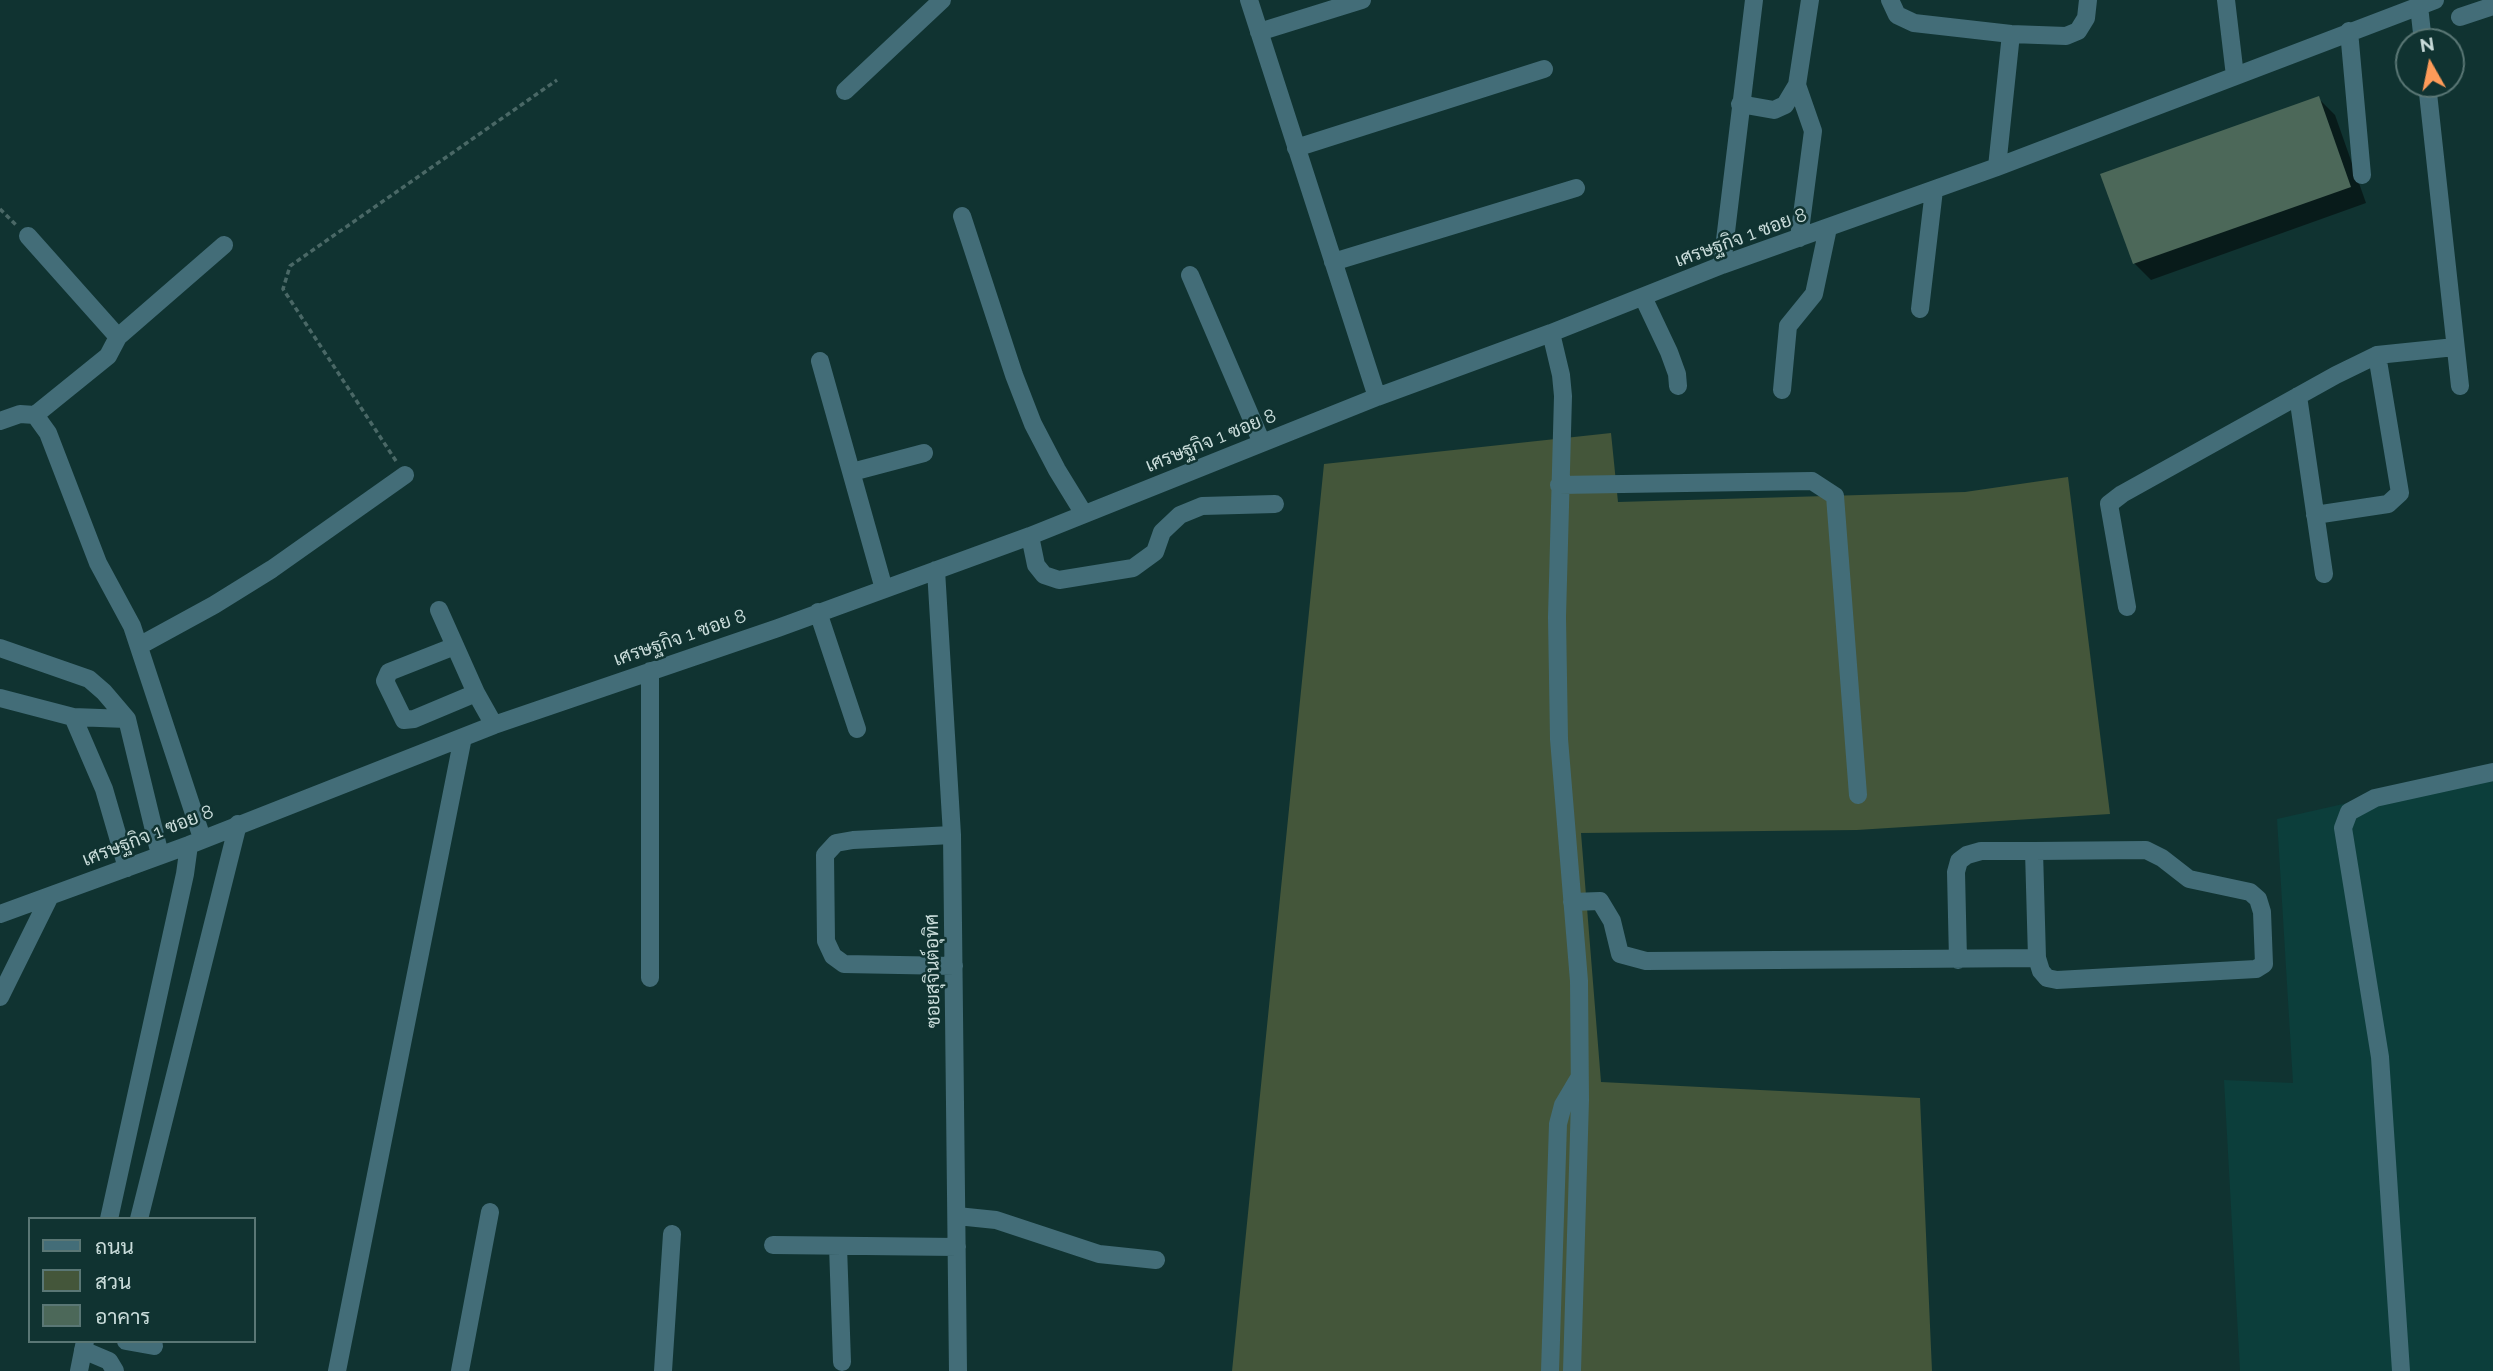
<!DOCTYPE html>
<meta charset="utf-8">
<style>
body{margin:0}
#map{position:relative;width:2493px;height:1371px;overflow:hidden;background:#103331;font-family:Raleway,Sarabun,sans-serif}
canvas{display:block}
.legend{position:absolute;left:28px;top:1217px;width:228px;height:126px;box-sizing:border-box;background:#103331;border:2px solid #5a7775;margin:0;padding:9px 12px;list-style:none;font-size:21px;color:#c9dcda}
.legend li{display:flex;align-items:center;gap:14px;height:35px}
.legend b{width:35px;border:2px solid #5a7775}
.north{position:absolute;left:2395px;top:28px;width:70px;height:70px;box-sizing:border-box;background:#103331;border:2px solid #5a7775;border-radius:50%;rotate:351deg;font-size:19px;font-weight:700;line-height:28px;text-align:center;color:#c9dcda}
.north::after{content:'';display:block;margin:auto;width:24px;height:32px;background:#fe9b59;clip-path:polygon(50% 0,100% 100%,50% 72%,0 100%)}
</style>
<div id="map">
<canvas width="2493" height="1371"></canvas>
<ul class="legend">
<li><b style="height:9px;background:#436d78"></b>ถนน</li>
<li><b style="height:19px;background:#44563a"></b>สวน</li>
<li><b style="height:19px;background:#4c6859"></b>อาคาร</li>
</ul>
<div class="north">N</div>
</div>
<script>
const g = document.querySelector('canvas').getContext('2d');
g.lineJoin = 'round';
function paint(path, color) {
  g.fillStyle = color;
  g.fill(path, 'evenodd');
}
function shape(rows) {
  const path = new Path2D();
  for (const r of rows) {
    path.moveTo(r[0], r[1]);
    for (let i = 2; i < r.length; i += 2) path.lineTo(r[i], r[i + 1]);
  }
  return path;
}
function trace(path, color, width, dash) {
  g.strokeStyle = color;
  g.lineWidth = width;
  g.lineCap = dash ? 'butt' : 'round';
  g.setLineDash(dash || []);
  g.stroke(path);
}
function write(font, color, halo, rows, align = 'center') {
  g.font = font + ' Raleway,Sarabun,sans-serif';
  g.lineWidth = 5;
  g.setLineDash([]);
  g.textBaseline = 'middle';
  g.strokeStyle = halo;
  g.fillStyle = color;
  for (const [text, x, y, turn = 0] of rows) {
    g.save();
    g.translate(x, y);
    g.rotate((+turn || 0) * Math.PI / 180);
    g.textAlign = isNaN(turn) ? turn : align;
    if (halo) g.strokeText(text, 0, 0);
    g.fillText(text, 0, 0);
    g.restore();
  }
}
const built = shape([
 [2493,770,2493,1371,2240,1371,2224,1080,2293,1083,2277,819]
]);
const green = shape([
 [1611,433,1618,502,1965,492,2068,477,2110,814,1857,830,1581,833,1601,1082,1920,1098,1932,1371,1232,1371,1324,464]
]);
const shadow = shape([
 [2318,98,2335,115,2366,203,2151,280,2134,263]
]);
const building = shape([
 [2319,96,2351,187,2133,264,2100,174]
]);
const path = shape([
 [0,209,16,225],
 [396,461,283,289,290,266,557,80]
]);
const minor = shape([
 [1249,0,1377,397],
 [1890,0,1897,15,1914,23,2011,34,2066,36,2078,31,2086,18,2088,0],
 [2226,0,2235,76],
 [2419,6,2423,42],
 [2460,17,2493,6],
 [2349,31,2362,175],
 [1259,32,1362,0],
 [2427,84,2460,386],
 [1797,85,1813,131,1799,238],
 [845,91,942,0],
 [1740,104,1774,110,1785,105,1797,85,1810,0],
 [1296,148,1544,69],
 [1997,167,2011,34],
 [962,216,1014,375,1033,424,1057,470,1084,514],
 [1333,262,1576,188],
 [1722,265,1754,0],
 [1190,275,1262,443],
 [1643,297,1669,352,1677,374,1678,386],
 [1920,309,1934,190],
 [1551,333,1561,375,1563,396,1557,617,1559,739,1579,981,1580,1100,1572,1371],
 [118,337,224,245],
 [820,361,884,589],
 [1782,390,1788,326,1814,294,1828,228],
 [2298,396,2324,574],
 [35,415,48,433,98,563,132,626,202,838],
 [0,421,20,414,35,415,108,356,118,337,28,236],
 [852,472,924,453],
 [1559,485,1812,481,1835,496,1858,795],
 [2315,515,2388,504,2400,493,2377,355],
 [1030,536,1036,565,1044,575,1059,580,1133,568,1155,552,1162,532,1180,515,1202,506,1275,504],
 [936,570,952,835,958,1371],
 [2127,607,2109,504,2122,494,2336,375,2377,355,2455,347],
 [439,610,476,693,494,725],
 [818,612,857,729],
 [139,646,214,605,272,569,405,475],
 [455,646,389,672,385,681,404,720,414,719,476,693],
 [0,648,89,679,104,692,127,719,160,855],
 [650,671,650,978],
 [0,698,73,717,127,719],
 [73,717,104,789,127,868],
 [952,835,853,840,836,843,825,855,826,941,833,956,844,964,954,966],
 [1572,902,1600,901,1612,921,1620,954,1646,961,2037,958],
 [0,914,189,845,494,725,778,628,1030,536,1377,397,1551,333,1722,265,1997,167,2435,0],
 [1958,960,1956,872,1959,861,1967,855,1981,851,2034,851,2146,850,2162,858,2189,879,2250,892,2258,899,2262,912,2264,964,2256,969,2057,980,2047,978,2041,971,2037,958,2034,851],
 [0,997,50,896],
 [957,1216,996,1220,1099,1254,1156,1260],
 [109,1219,185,874,189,845],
 [139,1219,238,824],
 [773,1245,957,1247],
 [838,1246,842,1362],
 [126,1341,154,1346],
 [83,1350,109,1361,115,1371],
 [79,1371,85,1341],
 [337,1371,463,737],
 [460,1371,490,1212],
 [663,1371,672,1234],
 [1550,1371,1558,1124,1563,1105,1579,1078],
 [2401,1371,2380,1057,2343,828,2349,812,2375,798,2493,772]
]);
const streetNames = [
 ["เศรษฐกิจ 1 ซอย 8",1741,238,-20],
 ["เศรษฐกิจ 1 ซอย 8",1211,441,-22],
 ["เศรษฐกิจ 1 ซอย 8",680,638,-19],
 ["เศรษฐกิจ 1 ซอย 8",148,836,-21],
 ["ซอยสุจินต์อุทิศ",933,971,-91]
];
paint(built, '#0c3e3b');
paint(green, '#44563a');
paint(shadow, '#0007');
paint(building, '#4c6859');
trace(path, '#4a6866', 3.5, [5, 3.5]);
trace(minor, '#436d78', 18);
write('19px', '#c9dcda', '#103331', streetNames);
</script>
